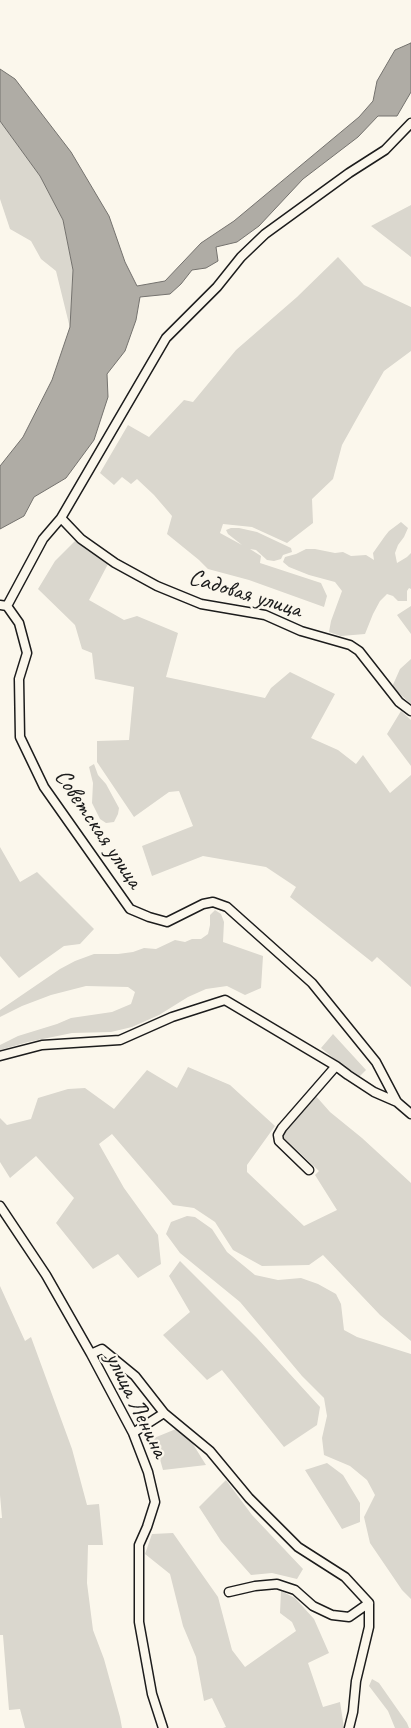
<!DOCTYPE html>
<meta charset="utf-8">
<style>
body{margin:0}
canvas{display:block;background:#fbf7ec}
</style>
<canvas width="411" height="1728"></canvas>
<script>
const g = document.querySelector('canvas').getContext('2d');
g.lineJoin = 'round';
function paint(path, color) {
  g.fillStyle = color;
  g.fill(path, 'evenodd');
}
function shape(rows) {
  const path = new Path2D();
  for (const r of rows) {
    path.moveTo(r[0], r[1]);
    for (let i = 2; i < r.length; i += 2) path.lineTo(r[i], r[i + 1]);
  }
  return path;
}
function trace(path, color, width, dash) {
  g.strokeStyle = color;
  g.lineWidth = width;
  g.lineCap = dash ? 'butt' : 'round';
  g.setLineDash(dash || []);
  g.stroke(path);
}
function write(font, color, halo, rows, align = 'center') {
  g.font = font + ' Caveat,sans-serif';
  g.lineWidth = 4.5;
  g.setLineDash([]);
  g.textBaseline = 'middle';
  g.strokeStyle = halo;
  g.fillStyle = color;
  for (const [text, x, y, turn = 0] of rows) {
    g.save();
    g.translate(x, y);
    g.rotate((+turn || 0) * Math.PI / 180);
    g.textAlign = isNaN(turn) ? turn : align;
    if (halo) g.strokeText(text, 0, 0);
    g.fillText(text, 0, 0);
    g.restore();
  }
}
const green = shape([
 [0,121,40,176,63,220,73,269,70,328,56,271,41,259,31,241,10,229,0,199],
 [411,205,411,257,371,226],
 [338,257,364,285,411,307,411,351,384,371,361,411,342,445,333,479,312,499,313,523,287,543,252,527,223,524,220,533,242,545,228,534,226,530,231,528,239,528,257,532,291,548,292,552,283,555,281,559,274,561,267,560,256,550,250,549,261,556,260,563,321,583,327,596,324,607,249,580,208,569,199,560,167,534,172,516,154,495,137,479,131,484,122,477,114,485,100,473,128,425,149,437,184,400,193,402,236,350,297,297],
 [401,522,408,528,404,537,398,545,395,553,397,563,407,557,411,553,411,589,409,588,407,591,407,601,398,601,393,596,387,594,380,601,373,614,365,634,341,636,329,632,331,621,342,591,335,582,309,575,289,567,283,562,285,557,296,554,306,549,315,549,335,553,343,552,351,556,366,555,374,560,373,553,385,536,389,531],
 [75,541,108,564,89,600,124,620,137,616,178,633,166,677,265,698,271,688,290,672,335,694,311,738,338,750,356,764,363,755,390,793,411,775,411,987,377,957,372,962,290,897,296,887,266,867,203,856,152,876,142,846,193,826,179,791,169,792,134,817,97,762,97,741,129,740,134,687,95,679,92,653,82,649,75,625,38,589,55,561],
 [411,606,411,634,397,615],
 [411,659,411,704,392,687,400,669],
 [401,711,411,720,411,766,387,734],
 [94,764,98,775,106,784,119,808,118,814,114,822,106,823,100,819,92,803,93,783,89,767],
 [0,847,20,882,37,872,94,929,80,944,64,946,19,978,0,956],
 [215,910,221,914,224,922,223,942,263,956,261,988,245,995,227,986,206,989,188,997,159,1015,132,1027,111,1032,72,1033,28,1042,0,1050,0,1045,18,1036,57,1024,71,1018,112,1012,131,1004,135,992,128,987,86,986,51,995,22,1006,0,1017,0,1010,60,969,75,961,94,954,118,954,133,952,144,948,156,949,175,940,185,942,192,939,201,939,208,934,210,925,210,915],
 [333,1034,366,1070,358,1078,321,1048],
 [188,1067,230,1085,275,1126,247,1165,247,1172,304,1226,337,1210,315,1175,319,1171,282,1136,284,1129,315,1095,330,1112,362,1138,411,1183,411,1341,380,1315,323,1255,309,1265,262,1266,233,1250,215,1222,194,1208,173,1205,112,1134,99,1144,124,1188,158,1235,161,1264,138,1278,118,1254,93,1269,56,1223,74,1198,36,1156,10,1178,0,1162,0,1118,7,1125,31,1119,38,1098,68,1089,85,1088,114,1109,147,1070,177,1088],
 [187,1216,195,1217,212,1229,227,1252,255,1275,278,1280,301,1278,318,1284,336,1294,341,1304,344,1330,357,1337,411,1354,411,1599,402,1590,370,1543,364,1517,375,1495,367,1480,350,1466,324,1455,322,1438,327,1416,324,1398,302,1376,240,1302,180,1253,166,1234,171,1222],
 [180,1261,257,1338,320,1407,317,1425,284,1447,222,1370,207,1380,163,1335,190,1312,169,1276],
 [0,1286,25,1341,31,1337,72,1449,87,1505,99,1504,103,1545,88,1545,87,1583,93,1630,104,1659,120,1717,122,1728,25,1728,20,1709,9,1710,3,1635,0,1635,0,1518,2,1518,0,1495],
 [176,1429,191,1441,206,1465,163,1470,154,1438],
 [327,1463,343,1475,360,1503,360,1522,342,1529,305,1470],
 [226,1480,252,1515,303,1569,297,1579,272,1573,251,1575,221,1541,199,1507],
 [173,1533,218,1597,232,1650,245,1667,296,1631,292,1622,280,1613,281,1591,295,1598,314,1619,329,1653,308,1663,323,1707,340,1702,344,1728,223,1728,226,1727,212,1698,204,1701,196,1657,183,1626,170,1574,145,1554,152,1534],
 [372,1679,379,1683,407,1723,409,1728,395,1728,388,1711,369,1686]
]);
const water = shape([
 [411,43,411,92,397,116,378,116,358,137,303,179,259,226,237,242,216,247,218,261,206,268,192,270,181,284,170,294,140,297,136,320,125,351,107,374,108,397,94,440,66,478,34,497,24,516,0,529,0,466,23,437,52,380,70,327,73,270,63,220,40,176,0,121,0,69,15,79,71,152,109,216,125,262,137,286,165,281,201,243,234,221,359,117,373,101,377,81,395,50,411,43]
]);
const minor = shape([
 [61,518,81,539,115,563,157,586,201,604,265,615,301,631,350,645,359,651,399,702,411,711],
 [0,605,7,606,43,539,61,518,166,338,217,287,241,257,265,234,349,173,385,150,411,123],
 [7,606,19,623,27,653,19,679,20,737,44,787,130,909,149,917,167,922,203,904,213,902,227,907,312,983,376,1062,397,1102,411,1114],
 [0,1056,42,1045,120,1040,172,1017,225,1000,336,1066,348,1075,374,1092,397,1102],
 [309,1170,279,1141,278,1135,282,1128,336,1066],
 [0,1206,46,1275,91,1354,133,1433,148,1472,155,1502,147,1527,139,1545,139,1622,152,1694,163,1728],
 [91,1354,102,1349,135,1376,164,1413,210,1451,249,1498,298,1547,345,1577,369,1603,369,1627,356,1681,353,1712,349,1728],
 [133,1433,164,1413],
 [229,1592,255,1586,277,1584,295,1590,313,1606,332,1615,349,1617,369,1603]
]);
const streetNames = [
 ["Садовая улица",245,594,17],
 ["Советская улица",98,829,56],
 ["улица Ленина",136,1405,64]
];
paint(green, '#dad7ce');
paint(water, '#afaca5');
trace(water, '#74726e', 1);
trace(minor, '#1c1c1c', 11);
trace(minor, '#fbf7ec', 8);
write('24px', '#1c1c1c', '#fbf7ec', streetNames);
</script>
